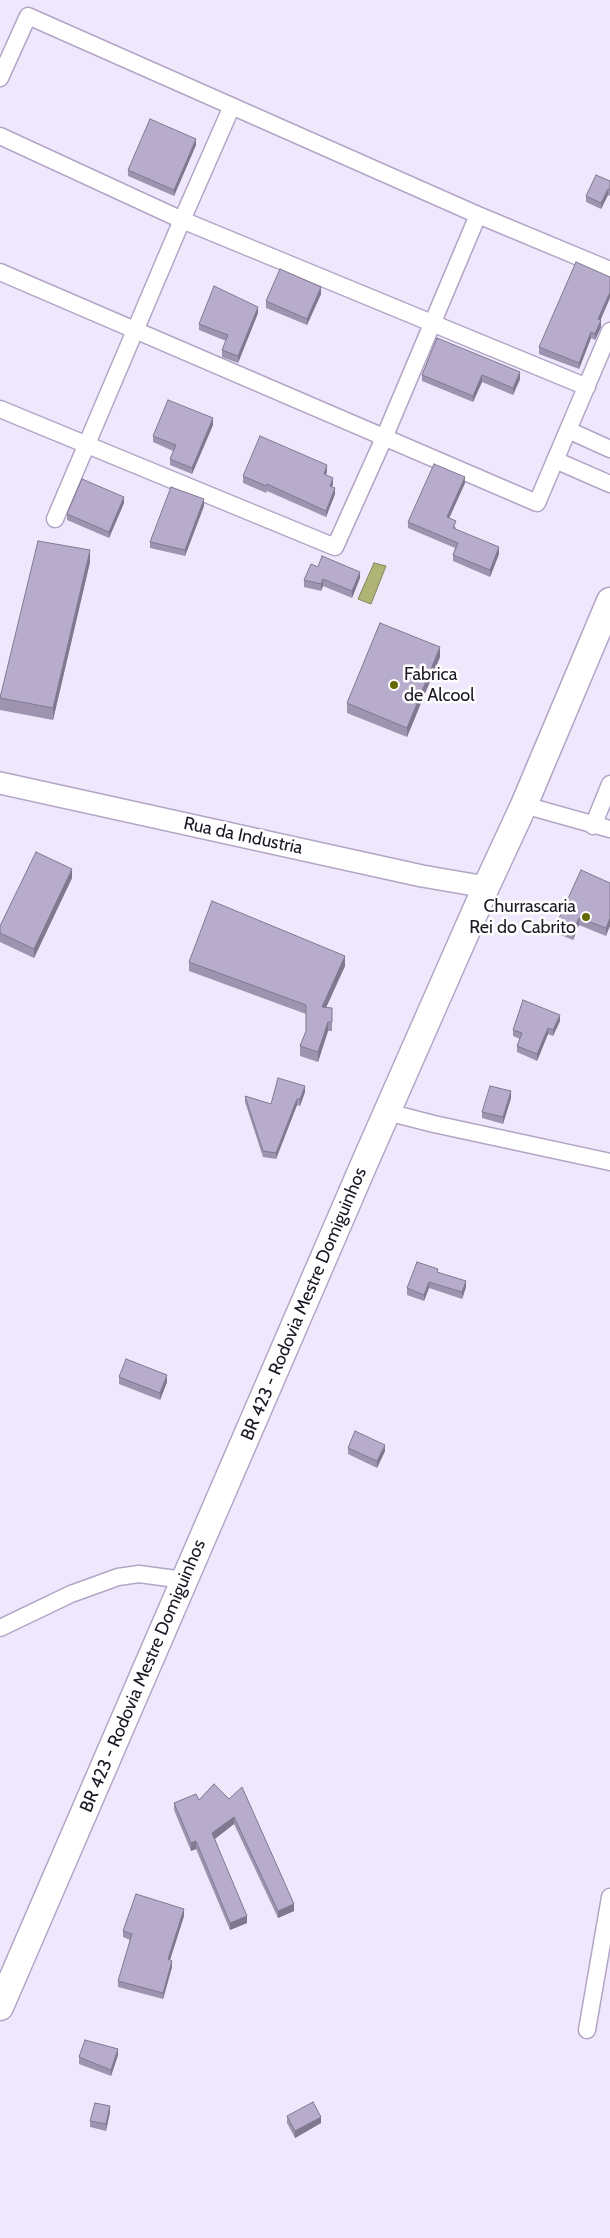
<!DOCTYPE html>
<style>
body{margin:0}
canvas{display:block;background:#efe8fd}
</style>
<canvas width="610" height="2238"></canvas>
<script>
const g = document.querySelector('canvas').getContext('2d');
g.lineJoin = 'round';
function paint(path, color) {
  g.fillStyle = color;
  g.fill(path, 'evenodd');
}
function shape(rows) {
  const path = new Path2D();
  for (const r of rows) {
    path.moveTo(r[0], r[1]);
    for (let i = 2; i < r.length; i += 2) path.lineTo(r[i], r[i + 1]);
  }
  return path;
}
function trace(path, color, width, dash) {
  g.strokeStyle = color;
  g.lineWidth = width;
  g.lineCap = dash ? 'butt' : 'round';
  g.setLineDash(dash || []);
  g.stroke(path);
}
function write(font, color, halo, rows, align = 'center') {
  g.font = font + ' Cabin,sans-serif';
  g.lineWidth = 5;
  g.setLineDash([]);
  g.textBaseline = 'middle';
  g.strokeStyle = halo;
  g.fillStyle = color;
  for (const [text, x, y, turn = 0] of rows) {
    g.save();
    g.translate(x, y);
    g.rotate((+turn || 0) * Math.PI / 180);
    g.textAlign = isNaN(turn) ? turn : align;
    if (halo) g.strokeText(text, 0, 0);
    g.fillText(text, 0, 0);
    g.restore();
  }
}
const water = shape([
 [374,563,386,566,371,604,358,599,374,563]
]);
const minor = shape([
 [0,78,28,16,478,215,610,270],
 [0,136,182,220,587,387],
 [0,272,537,503,610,331],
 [0,409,335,547,384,438,478,215],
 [568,430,610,449],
 [555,460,610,484],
 [55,519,182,220,232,106],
 [524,805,610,829],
 [593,826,610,784],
 [387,1112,434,1124,610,1162],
 [0,1628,71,1594,118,1577,139,1574,184,1580],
 [587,2030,610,1897]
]);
const tertiary = shape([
 [0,783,422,876,486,887]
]);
const primary = shape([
 [0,2007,365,1162,486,887,524,805,610,601]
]);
const wall = shape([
 [196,145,174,196,128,176,128,170],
 [610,181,610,196,608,195,601,209,586,202,586,196],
 [321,294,307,325,266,308,266,301],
 [258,313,238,363,222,357,222,350,226,341,199,330,199,324],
 [601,320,601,327,595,340,591,338,579,369,539,354,539,347],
 [437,338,520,379,513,395,482,382,473,402,422,381,422,375],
 [213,425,192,474,170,465,170,459,173,451,153,442,153,436],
 [327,471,326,475,333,484,332,487,335,494,326,517,267,491,266,493,243,483,243,476],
 [465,483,449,518,456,528,455,529,499,554,490,577,453,561,453,555,455,548,408,528,408,522],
 [124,503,109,538,67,520,67,514],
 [204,506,185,556,150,548,150,542],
 [90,562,53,720,0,710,0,695],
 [318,567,360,578,352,598,323,586,321,591,304,587,304,580],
 [440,657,407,737,347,713,347,703],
 [72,878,34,958,0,942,0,926],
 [610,883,606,936,579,925,573,940,556,933,556,925],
 [189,962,345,966,326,1008,332,1008,332,1031,328,1031,318,1062,300,1056,300,1046,306,1031,306,1014,189,971],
 [560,1021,553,1036,548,1034,537,1061,517,1052,517,1046,520,1039,513,1036,513,1030],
 [305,1092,300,1106,297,1105,276,1159,263,1157,245,1102,245,1096,271,1104],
 [511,1098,503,1124,482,1118,482,1112],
 [438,1272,466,1287,462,1299,429,1288,424,1301,407,1295,407,1288],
 [119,1377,167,1382,160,1400,119,1384],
 [348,1448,385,1451,377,1468,348,1454],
 [214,1784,294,1911,278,1918,234,1824,215,1839,247,1923,230,1930,196,1849,191,1851,174,1810,174,1803,199,1800],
 [184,1916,170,1960,172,1967,163,1999,118,1987,118,1981,130,1940,123,1937,123,1931],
 [118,2055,111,2076,79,2064,79,2057],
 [110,2112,106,2131,90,2127,90,2121],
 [287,2116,321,2123,295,2138,287,2123]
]);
const shadedWall = shape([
 [196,139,196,145,174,196,174,190],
 [608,189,608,195,601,209,601,203],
 [321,287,321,294,307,325,307,319],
 [610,292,610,298,598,326,598,319],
 [258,307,258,313,238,363,238,356],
 [601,320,601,327,595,340,595,334],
 [591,332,591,338,579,369,579,363],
 [520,372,520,379,513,395,513,388],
 [482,375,482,382,473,402,473,396],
 [213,418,213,425,192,474,192,468],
 [327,465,327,471,324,481,324,474],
 [465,477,465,483,447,523,447,517],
 [333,478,333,484,330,492,330,486],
 [335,488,335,494,326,517,326,511],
 [124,497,124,503,109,538,109,532],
 [204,499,204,506,185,556,185,550],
 [499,547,499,554,490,577,490,570],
 [90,550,90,562,53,720,53,708],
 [360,572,360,578,352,598,352,591],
 [323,579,323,586,321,591,321,584],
 [440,647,440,657,407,737,407,728],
 [72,869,72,878,34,958,34,949],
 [579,918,579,925,573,940,573,932],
 [610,918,610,926,606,936,606,928],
 [345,956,345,966,322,1016,322,1007],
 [560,1015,560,1021,553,1036,553,1030],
 [328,1022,328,1031,318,1062,318,1052],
 [548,1028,548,1034,537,1061,537,1054],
 [305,1086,305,1092,300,1106,300,1099],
 [511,1091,511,1098,503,1124,503,1117],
 [297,1099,297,1105,276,1159,276,1153],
 [466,1281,466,1287,462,1299,462,1292],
 [429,1282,429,1288,424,1301,424,1295],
 [167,1375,167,1382,160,1400,160,1393],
 [385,1445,385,1451,377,1468,377,1461],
 [234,1817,234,1824,212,1841,212,1833],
 [196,1841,196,1849,191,1851,191,1843],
 [294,1904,294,1911,278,1918,278,1911],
 [184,1909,184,1916,168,1966,168,1959],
 [247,1916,247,1923,230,1930,230,1923],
 [172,1961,172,1967,163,1999,163,1993],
 [118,2049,118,2055,111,2076,111,2070],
 [110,2106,110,2112,106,2131,106,2124],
 [321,2117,321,2123,295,2138,295,2131]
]);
const building = shape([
 [150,119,196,139,174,190,128,170,150,119],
 [596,175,610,181,610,190,608,189,601,203,586,196,596,175],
 [576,262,610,277,610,292,598,319,601,320,595,334,591,332,579,363,539,347,576,262],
 [280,269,321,287,307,319,266,301,280,269],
 [214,286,258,307,238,356,222,350,228,335,199,324,214,286],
 [437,338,520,372,513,388,482,375,473,396,422,375,437,338],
 [168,400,213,418,192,468,170,459,176,445,153,436,168,400],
 [260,436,327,465,324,474,333,478,330,486,335,488,326,511,267,484,266,486,243,476,260,436],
 [434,464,465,477,447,517,456,521,453,528,499,547,490,570,453,555,458,543,408,522,434,464],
 [82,479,124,497,109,532,67,514,82,479],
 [171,487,204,499,185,550,150,542,171,487],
 [38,541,90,550,53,708,0,698,38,541],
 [322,556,360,572,352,591,323,579,321,584,304,580,311,564,318,567,322,556],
 [380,623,440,647,407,728,347,703,380,623],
 [36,852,72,869,34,949,0,933,0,926,36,852],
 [581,870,610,883,610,918,606,928,579,918,573,932,556,925,581,870],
 [212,901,345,956,322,1007,332,1008,332,1022,328,1022,318,1052,300,1046,306,1031,306,1005,189,962,212,901],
 [523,1000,560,1015,553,1030,548,1028,537,1054,517,1046,522,1033,513,1030,523,1000],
 [278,1078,305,1086,300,1099,297,1099,276,1153,263,1151,245,1096,271,1104,278,1078],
 [490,1086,511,1091,503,1117,482,1112,490,1086],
 [417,1262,438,1269,437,1272,466,1281,462,1292,429,1282,424,1295,407,1288,417,1262],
 [126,1359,167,1375,160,1393,119,1377,126,1359],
 [355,1431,385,1445,377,1461,348,1448,355,1431],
 [214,1784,229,1799,242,1787,294,1904,278,1911,234,1817,212,1833,247,1916,230,1923,196,1841,191,1843,174,1803,196,1794,199,1800,214,1784],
 [136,1894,184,1909,168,1959,172,1961,163,1993,118,1981,132,1934,123,1931,136,1894],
 [85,2040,118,2049,111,2070,79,2057,85,2040],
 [313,2102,321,2117,295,2131,287,2116,313,2102],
 [95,2103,110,2106,106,2124,90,2121,95,2103]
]);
const markers = [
 [394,685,5,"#646805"],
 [586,917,5,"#646805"]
];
const poiNames = [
 ["Fabrica",404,675],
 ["de Alcool",404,696],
 ["Churrascaria",576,907,"right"],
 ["Rei do Cabrito",576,928,"right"]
];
const streetNames = [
 ["Rua da Industria",243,836,12],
 ["BR 423 - Rodovia Mestre Domiguinhos",304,1304,-67],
 ["BR 423 - Rodovia Mestre Domiguinhos",143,1676,-67]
];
paint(water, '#afb373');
trace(water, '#83845c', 1);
trace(minor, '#b2a5c6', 19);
trace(tertiary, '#b2a5c6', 24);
trace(primary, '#b2a5c6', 29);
trace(minor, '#fff', 16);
trace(tertiary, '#fff', 21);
trace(primary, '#fff', 26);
paint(wall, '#9e94b0');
paint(shadedWall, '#817890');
paint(building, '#b8accd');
trace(building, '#817890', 1);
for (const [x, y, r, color] of markers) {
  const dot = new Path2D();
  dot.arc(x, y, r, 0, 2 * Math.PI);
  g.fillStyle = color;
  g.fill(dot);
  trace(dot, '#fff', 2);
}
write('18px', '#1d1825', '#fff', poiNames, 'left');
write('18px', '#1d1825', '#fff', streetNames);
</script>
